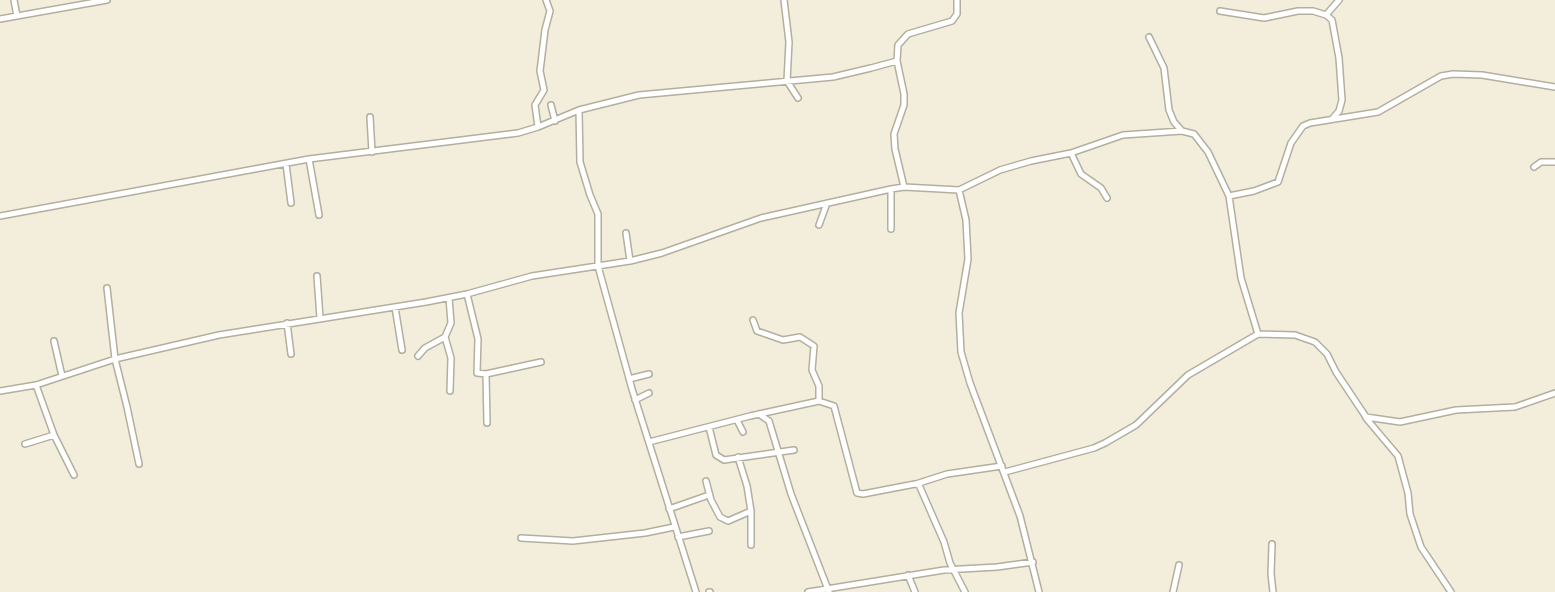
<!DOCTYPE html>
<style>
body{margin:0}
canvas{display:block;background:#f3eedc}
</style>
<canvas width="1555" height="592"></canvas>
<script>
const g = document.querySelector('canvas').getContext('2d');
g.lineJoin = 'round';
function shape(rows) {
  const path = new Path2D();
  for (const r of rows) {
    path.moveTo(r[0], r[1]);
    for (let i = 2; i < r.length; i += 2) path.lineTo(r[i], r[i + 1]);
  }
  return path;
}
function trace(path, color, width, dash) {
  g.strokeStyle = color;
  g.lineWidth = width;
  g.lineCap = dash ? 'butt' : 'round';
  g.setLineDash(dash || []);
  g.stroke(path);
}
const street = shape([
 [14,0,17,16],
 [784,0,789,42,787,81,798,98],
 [1220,11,1264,18,1298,11,1313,11,1326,15,1332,20,1339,58,1342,100,1339,111,1333,118],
 [1326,15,1339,0],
 [0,19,107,0],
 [1149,37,1164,68,1169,110,1174,122,1182,131],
 [897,61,904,94,904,105,894,134,895,149,904,187],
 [551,105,555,121],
 [579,110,580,162,590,195,598,214,598,266,632,389,696,592],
 [370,117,372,152],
 [538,127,535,105,544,90,540,71,545,30,550,11,546,0],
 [1071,153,1081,174,1101,188,1107,198],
 [309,159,319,215],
 [286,164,291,203],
 [1534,167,1541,162,1555,162],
 [891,189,891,229],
 [959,190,1000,170,1031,161,1071,153,1123,135,1182,131,1194,134,1208,152,1229,196,1241,278,1258,334,1295,335,1315,342,1327,354,1336,372,1366,417,1400,422,1456,410,1515,407,1555,393],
 [1229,196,1254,191,1278,182,1291,143,1303,126,1310,123,1378,112,1441,76,1453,74,1482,75,1555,87],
 [0,216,309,159,518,133,538,127,579,110,639,95,833,77,871,68,897,61,898,45,908,34,952,21,957,14,957,0],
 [819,225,827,203],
 [626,233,630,261],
 [317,276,320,318],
 [107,288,115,359,127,407,139,464],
 [467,294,478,339,477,373,486,374,541,362],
 [395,307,402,350],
 [753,320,757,331,783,340,800,337,814,346,812,370,819,386,819,401,834,406,857,493,863,494,915,484,919,485,944,542,950,563,965,592],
 [287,323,291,354],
 [445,337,451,323,449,298],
 [54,341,62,376],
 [418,356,425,348,445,337,451,358,450,391],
 [486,374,487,423],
 [629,379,649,374],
 [36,385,54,435,74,475],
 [0,391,36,385,115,359,219,335,426,302,467,294,532,276,630,261,662,253,761,218,891,189,904,187,959,190,966,220,968,259,959,313,961,352,970,383,1020,516,1039,592],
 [635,400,649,393],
 [759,414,769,421,791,494,829,592],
 [1366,418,1398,456,1408,493,1410,514,1421,547,1451,592],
 [737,420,743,432],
 [709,427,716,455,724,460,794,450],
 [649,442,750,416,819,401],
 [25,444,54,435],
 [738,457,747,486,751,511,751,545],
 [1005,472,1094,448,1105,443,1136,425,1188,375,1258,334],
 [706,481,711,500,720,517,728,521,751,511],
 [916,484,947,474,1002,466],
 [669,509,709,495],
 [678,537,709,531],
 [521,538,573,541,645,533,674,527],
 [1272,544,1271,574,1273,592],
 [908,575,915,592],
 [709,592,710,592],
 [808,592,944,570,997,567,1033,562],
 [1173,592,1179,565]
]);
trace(street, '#b3af9e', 8);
trace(street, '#fff', 5);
</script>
